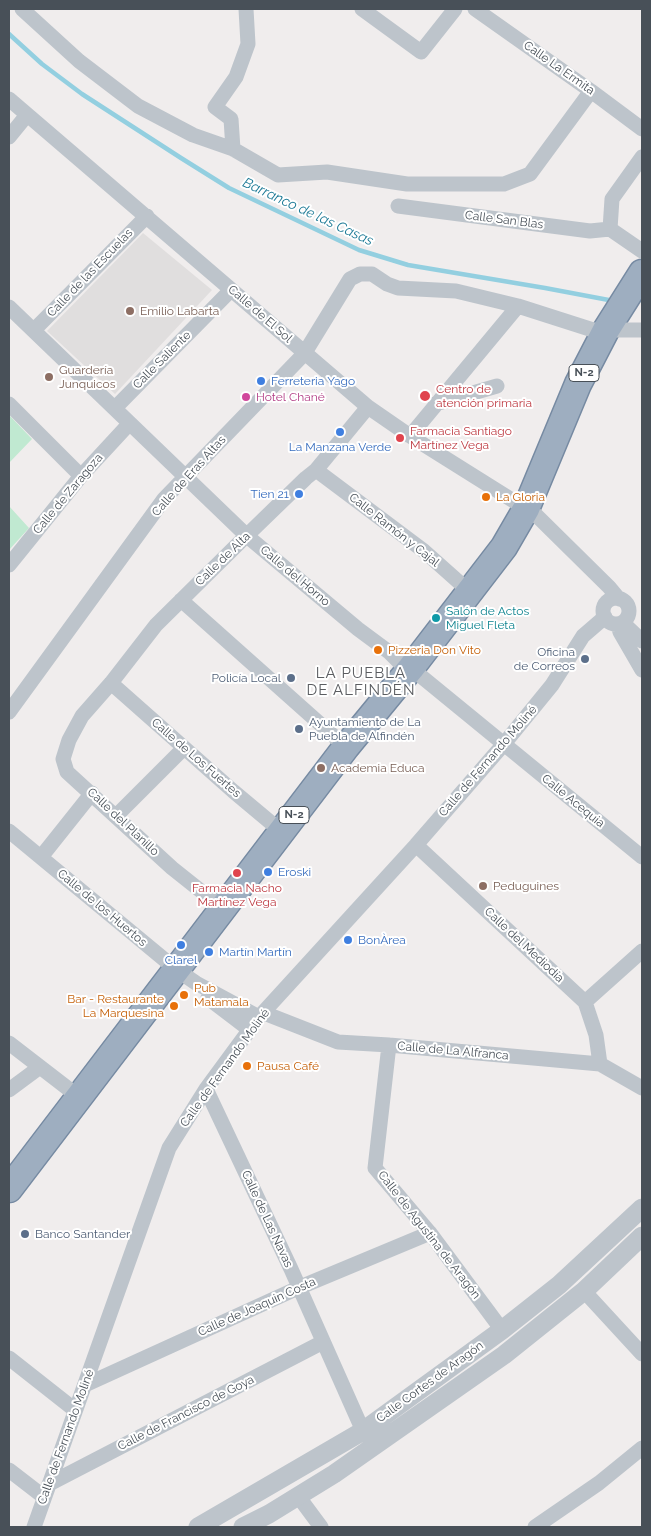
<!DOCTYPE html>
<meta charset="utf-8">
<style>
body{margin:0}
#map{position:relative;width:651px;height:1536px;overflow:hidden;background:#f0eded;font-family:Raleway,sans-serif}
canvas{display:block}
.frame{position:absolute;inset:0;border:10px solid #485058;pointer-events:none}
</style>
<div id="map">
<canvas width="651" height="1536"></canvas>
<div class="frame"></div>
</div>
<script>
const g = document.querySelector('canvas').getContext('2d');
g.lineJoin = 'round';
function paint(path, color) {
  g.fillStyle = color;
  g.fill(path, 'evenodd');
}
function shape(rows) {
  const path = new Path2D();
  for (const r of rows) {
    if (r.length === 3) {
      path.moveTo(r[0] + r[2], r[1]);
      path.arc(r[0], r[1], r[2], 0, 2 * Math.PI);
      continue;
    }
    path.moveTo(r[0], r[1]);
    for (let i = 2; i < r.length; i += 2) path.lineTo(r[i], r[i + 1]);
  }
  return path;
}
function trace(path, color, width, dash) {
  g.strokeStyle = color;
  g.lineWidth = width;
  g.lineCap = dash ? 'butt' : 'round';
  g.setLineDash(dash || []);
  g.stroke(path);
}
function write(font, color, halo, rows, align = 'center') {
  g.font = font + ' Raleway,sans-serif';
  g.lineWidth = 4;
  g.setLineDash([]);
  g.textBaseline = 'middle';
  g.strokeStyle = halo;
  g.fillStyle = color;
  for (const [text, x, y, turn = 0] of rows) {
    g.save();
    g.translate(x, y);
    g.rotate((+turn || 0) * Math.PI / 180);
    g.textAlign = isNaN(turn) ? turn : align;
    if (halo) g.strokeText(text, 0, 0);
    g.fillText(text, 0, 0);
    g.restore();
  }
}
const education = shape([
 [143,233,212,290,115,394,47,331]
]);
const green = shape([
 [9,415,32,439,9,463],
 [9,506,29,528,9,550]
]);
const stream = shape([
 [9,34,42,64,82,94,181,158,229,188,359,250,408,265,545,288,614,301]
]);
const minor = shape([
 [22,9,79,61,138,106,193,135,233,149,278,175,327,172,407,184,504,184,530,174,591,91],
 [362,9,421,52,455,9],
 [475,9,591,91,642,129],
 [9,99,368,407,410,436,536,515,609,587,619,599],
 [9,137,27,115],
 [233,149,231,119,215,107,236,77,248,44,246,9],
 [642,157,612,199,610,229,642,251],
 [398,206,590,231,610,229],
 [9,307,247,536,358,629,389,652,399,662,411,668,642,857],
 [34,330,147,216],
 [9,404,81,476],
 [435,404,497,386],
 [115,408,231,290],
 [410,436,518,306],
 [316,470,424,551,470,592],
 [9,565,81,476,129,424],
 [616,611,13],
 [181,600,346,747],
 [623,623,642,641],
 [618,625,620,632,642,670],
 [111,683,233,791,282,832],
 [9,712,164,499,304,354,350,279,360,274,372,274,387,284,398,288,456,291,518,306,593,330,642,330],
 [116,816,184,748],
 [9,831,177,970,196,983,259,1017],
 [416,845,585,1002,596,1035,600,1064],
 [41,857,92,793],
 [220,913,221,907,172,868,67,772,63,759,69,740,82,716,111,683,156,625,239,543,306,478,316,470,368,407],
 [208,998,250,1030],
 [585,1002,642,951],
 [264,1013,338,1042,389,1045,600,1064,642,1088],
 [9,1043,79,1097],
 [389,1045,375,1168,430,1233,502,1330],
 [206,1089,291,1269,363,1431],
 [9,1090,40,1067],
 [584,1291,642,1354],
 [9,1358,75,1410],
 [85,1385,298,1288,430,1233],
 [9,1470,44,1497],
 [49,1484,323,1342],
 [298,1496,321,1527],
 [34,1527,169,1148,206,1089,259,1017,416,845,503,745,552,685,583,636,605,617],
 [535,1527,599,1483,642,1448]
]);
const tertiary = shape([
 [198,1527,363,1431,502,1330,559,1285,642,1208],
 [243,1527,269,1514,334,1474,504,1355,584,1291,642,1236]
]);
const trunk = shape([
 [9,1189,346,747,411,668,504,547,526,509,578,384,606,330,642,273]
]);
const markers = [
 [130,311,5,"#8d6e63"],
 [49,377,5,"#8d6e63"],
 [261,381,5,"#3f7fe0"],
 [425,396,6,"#e0444e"],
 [246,397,5,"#d1479c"],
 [340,432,5,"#3f7fe0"],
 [400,438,5,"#e0444e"],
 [299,494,5,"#3f7fe0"],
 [486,497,5,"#e8710a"],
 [436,618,5,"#0f9aa8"],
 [378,650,5,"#e8710a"],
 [585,659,5,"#5c6f8a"],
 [291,678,5,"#5c6f8a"],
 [299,729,5,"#5c6f8a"],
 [321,768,5,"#8d6e63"],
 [268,872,5,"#3f7fe0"],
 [237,873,5,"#e0444e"],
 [483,886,5,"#8d6e63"],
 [348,940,5,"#3f7fe0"],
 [181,945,5,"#3f7fe0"],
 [209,952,5,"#3f7fe0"],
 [184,995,5,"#e8710a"],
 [174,1006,5,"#e8710a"],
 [247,1066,5,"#e8710a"],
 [25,1234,5,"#5c6f8a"]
];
const shields = [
 [584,373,30],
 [294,815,30]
];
const shieldNames = [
 ["N-2",584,373],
 ["N-2",294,815]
];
const streetNames = [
 ["Calle La Ermita",559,68,35],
 ["Calle San Blas",504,220,7],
 ["Calle de las Escuelas",90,273,-46],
 ["Calle de El Sol",260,314,41],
 ["Calle Saliente",162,360,-45],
 ["Calle de Eras Altas",189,476,-48],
 ["Calle de Zaragoza",68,494,-50],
 ["Calle Ramón y Cajal",394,530,38],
 ["Calle de Alta",223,559,-44],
 ["Calle del Horno",295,576,40],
 ["Calle de Los Fuertes",196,758,41],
 ["Calle de Fernando Moliné",488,761,-49],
 ["Calle Acequia",573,801,39],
 ["Calle del Planillo",123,822,43],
 ["Calle de los Huertos",102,908,40],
 ["Calle del Mediodía",524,945,43],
 ["Calle de La Alfranca",453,1051,5],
 ["Calle de Fernando Moliné",225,1068,-54],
 ["Calle de Las Navas",267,1219,65],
 ["Calle de Agustina de Aragón",429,1235,52],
 ["Calle de Joaquin Costa",257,1307,-24],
 ["Calle Cortes de Aragón",430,1382,-36],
 ["Calle de Francisco de Goya",186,1413,-27],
 ["Calle de Fernando Moliné",66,1437,-70]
];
const educationNames = [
 ["Emilio Labarta",140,311],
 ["Guardería",59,370],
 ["Junquicos",59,384],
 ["Academia Educa",331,768],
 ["Peduguines",493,886]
];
const shopNames = [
 ["Ferreteria Yago",271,381],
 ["La Manzana Verde",340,447,"center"],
 ["Tien 21",289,494,"right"],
 ["Eroski",278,872],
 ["BonÀrea",358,940],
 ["Martín Martín",219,952],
 ["Clarel",181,960,"center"]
];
const healthNames = [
 ["Centro de",436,389],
 ["atención primaria",436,403],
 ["Farmacia Santiago",410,431],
 ["Martínez Vega",410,445],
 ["Farmacia Nacho",237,888,"center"],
 ["Martínez Vega",237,902,"center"]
];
const hotelNames = [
 ["Hotel Chané",256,397]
];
const foodNames = [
 ["La Gloria",496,497],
 ["Pizzeria Don Vito",388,650],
 ["Pub",194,988],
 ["Matamala",194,1002],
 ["Bar - Restaurante",164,999,"right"],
 ["La Marquesina",164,1013,"right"],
 ["Pausa Café",257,1066]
];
const cultureNames = [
 ["Salón de Actos",446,611],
 ["Miguel Fleta",446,625]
];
const serviceNames = [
 ["Oficina",575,652],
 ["de Correos",575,666],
 ["Policía Local",281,678],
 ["Ayuntamiento de La",309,722,"left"],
 ["Puebla de Alfindén",309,736,"left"],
 ["Banco Santander",35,1234,"left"]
];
const waterNames = [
 ["Barranco de las Casas",308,212,25]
];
const quarterNames = [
 ["LA PUEBLA",361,673],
 ["DE ALFINDÉN",361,690]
];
paint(education, '#e0dede');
paint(green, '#c0e9d1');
trace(stream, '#93cfe0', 4.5);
trace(trunk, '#768aa2', 29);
trace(minor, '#bdc4cb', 15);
trace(tertiary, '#bdc4cb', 19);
trace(trunk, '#9eaec0', 26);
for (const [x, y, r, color] of markers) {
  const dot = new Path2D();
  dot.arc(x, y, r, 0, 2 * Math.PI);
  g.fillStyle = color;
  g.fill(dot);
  trace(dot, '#fff', 2);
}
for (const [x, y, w] of shields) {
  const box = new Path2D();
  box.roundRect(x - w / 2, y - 8.5, w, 17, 4);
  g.fillStyle = '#fff';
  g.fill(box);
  trace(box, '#485058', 1);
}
write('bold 11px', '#485058', null, shieldNames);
write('12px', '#485058', '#fff', streetNames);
write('12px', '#785e54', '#fff', educationNames, 'left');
write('12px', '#366cbe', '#fff', shopNames, 'left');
write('12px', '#be3a42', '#fff', healthNames, 'left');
write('12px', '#b23c85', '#fff', hotelNames, 'left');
write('12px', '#c56008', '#fff', foodNames, 'left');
write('12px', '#0d838f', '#fff', cultureNames, 'left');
write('12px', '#4e5e75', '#fff', serviceNames, 'right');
write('italic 14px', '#1d7a96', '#fff', waterNames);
g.letterSpacing = '1px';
write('15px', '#5b5d61', '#fff', quarterNames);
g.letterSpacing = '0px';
</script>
